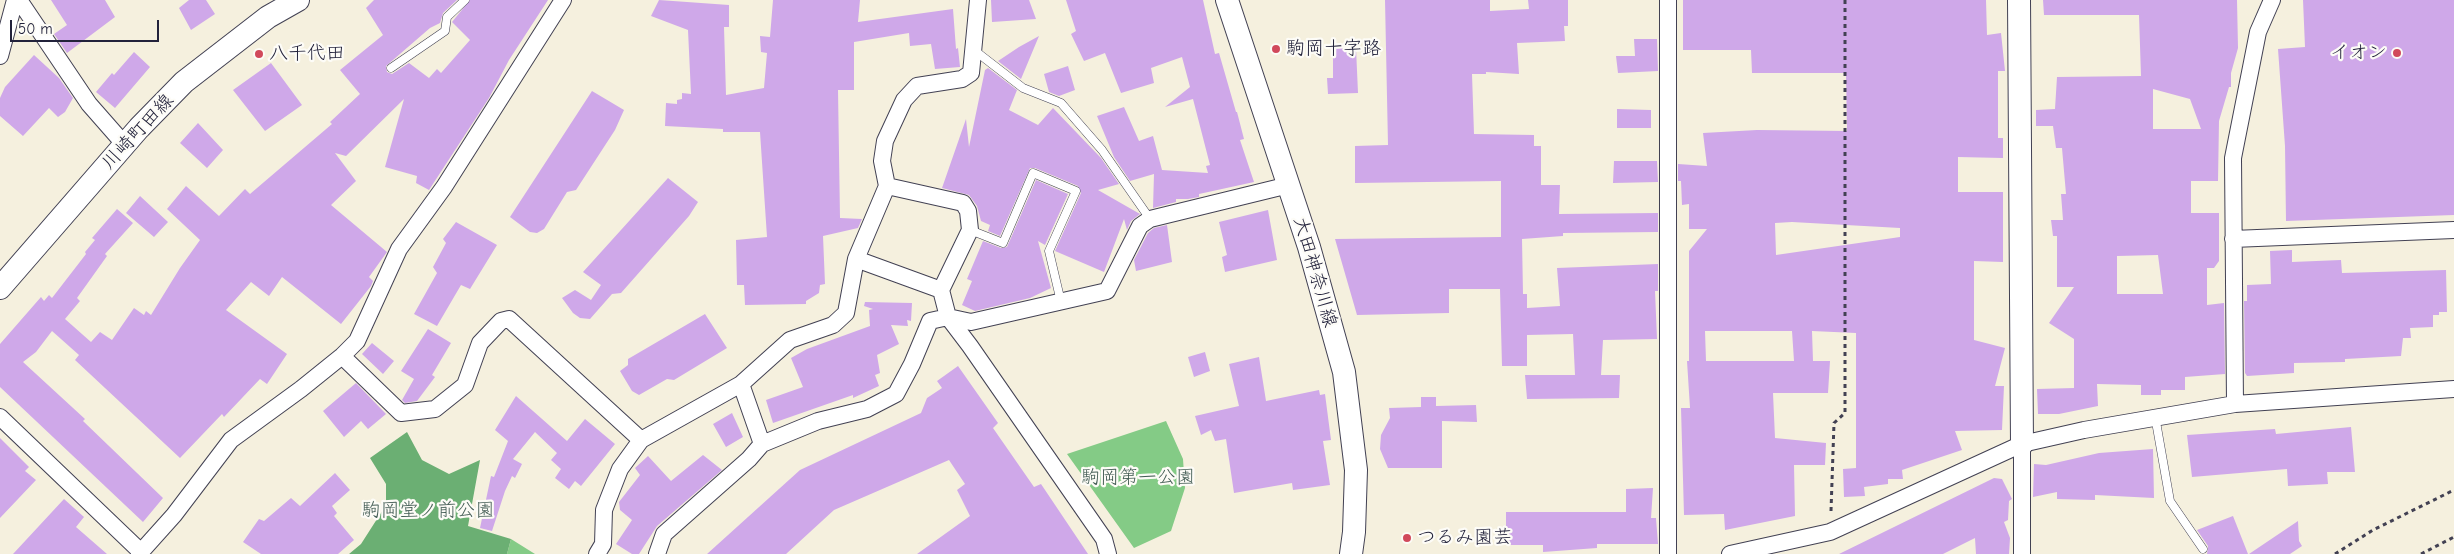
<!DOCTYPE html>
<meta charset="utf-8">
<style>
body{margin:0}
#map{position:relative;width:2454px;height:554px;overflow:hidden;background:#f5f0de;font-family:"Comic Neue",sans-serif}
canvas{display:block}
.scale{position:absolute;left:10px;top:20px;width:149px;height:22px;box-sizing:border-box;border:2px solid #22223b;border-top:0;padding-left:6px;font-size:15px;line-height:18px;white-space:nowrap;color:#22223b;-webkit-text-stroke:4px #fdfcf7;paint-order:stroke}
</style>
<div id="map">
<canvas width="2454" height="554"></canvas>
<div class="scale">50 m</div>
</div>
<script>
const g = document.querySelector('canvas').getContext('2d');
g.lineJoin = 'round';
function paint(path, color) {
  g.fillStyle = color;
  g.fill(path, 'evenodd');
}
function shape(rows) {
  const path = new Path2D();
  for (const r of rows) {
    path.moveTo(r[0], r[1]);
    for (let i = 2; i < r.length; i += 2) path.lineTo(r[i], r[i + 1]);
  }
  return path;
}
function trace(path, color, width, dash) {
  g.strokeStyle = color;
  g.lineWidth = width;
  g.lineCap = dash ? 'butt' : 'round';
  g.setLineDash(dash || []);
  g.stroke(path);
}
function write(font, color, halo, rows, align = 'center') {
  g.font = font + ' "Comic Neue","Klee One",sans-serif';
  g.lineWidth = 4.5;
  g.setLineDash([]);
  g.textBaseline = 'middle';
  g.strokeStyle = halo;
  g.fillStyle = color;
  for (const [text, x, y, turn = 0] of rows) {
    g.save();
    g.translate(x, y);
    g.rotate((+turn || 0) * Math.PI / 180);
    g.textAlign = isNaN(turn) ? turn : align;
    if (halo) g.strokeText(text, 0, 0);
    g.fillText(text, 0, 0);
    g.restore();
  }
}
const green = shape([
 [1166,421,1183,459,1185,488,1171,531,1134,548,1067,454],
 [511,539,535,554,507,554]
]);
const forest = shape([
 [407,432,422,460,449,474,480,460,468,526,511,539,507,554,349,554,361,544,386,505,386,484,370,458]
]);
const building = shape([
 [51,0,105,0,115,17,67,53,54,34,67,25],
 [189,0,206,0,215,14,191,30,179,8],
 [374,0,457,0,443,13,440,23,430,28,386,66,387,72,392,74,409,63,429,78,437,69,441,73,470,40,452,22,470,0,548,0,509,60,489,98,429,190,416,183,417,176,385,167,404,99,346,156,335,153,356,181,331,205,387,252,369,277,373,281,371,286,341,324,282,277,269,296,251,282,226,310,287,354,267,384,260,379,224,417,222,414,180,458,75,360,79,355,52,331,36,352,23,362,85,419,83,421,163,498,143,522,0,387,0,344,41,297,44,301,49,295,52,298,86,254,85,252,95,240,92,238,117,209,133,223,105,254,107,256,77,298,80,301,65,319,91,342,100,332,112,340,134,308,144,315,146,311,151,315,180,268,200,240,167,209,186,186,219,216,245,189,250,194,332,124,330,122,360,94,340,70,383,35,366,8],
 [659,0,729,5,729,27,724,27,726,95,764,88,767,53,761,52,760,36,770,37,773,0,860,0,858,22,953,9,956,49,958,48,960,67,935,69,931,44,910,46,909,33,854,42,854,90,838,90,840,218,862,219,858,228,823,236,825,284,820,285,819,293,806,301,806,304,745,305,744,285,737,285,736,240,767,237,760,132,723,132,723,129,665,126,666,103,677,104,677,100,682,99,682,93,691,94,688,30,651,16],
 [991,0,1029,0,1036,19,992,22],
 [1066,0,1203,0,1215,54,1219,53,1236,112,1237,112,1244,139,1240,140,1254,182,1199,194,1199,197,1188,199,1176,199,1176,202,1153,208,1154,174,1130,181,1114,157,1097,116,1124,107,1139,141,1153,136,1162,170,1208,173,1206,166,1210,165,1193,99,1165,107,1190,87,1182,57,1151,68,1154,83,1121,93,1105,53,1084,61,1071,34,1076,31],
 [1385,0,1490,0,1490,11,1529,9,1528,0,1568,0,1568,26,1564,26,1565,41,1517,43,1519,74,1486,72,1486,74,1472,74,1474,134,1534,135,1534,146,1541,146,1541,185,1560,185,1559,214,1658,213,1658,232,1563,233,1563,236,1522,239,1523,294,1527,294,1527,308,1560,306,1557,268,1658,264,1658,291,1655,291,1657,339,1603,340,1601,375,1620,375,1619,398,1527,399,1525,375,1575,375,1573,334,1527,335,1527,366,1502,366,1500,289,1449,289,1449,313,1357,315,1335,239,1501,237,1501,181,1355,183,1355,146,1388,145],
 [1683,0,1986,0,1987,35,2001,33,2005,71,1998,71,1998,138,2003,138,2003,158,1958,157,1958,192,2003,192,2003,262,1974,261,1974,340,2005,348,1995,386,2004,386,2002,430,1955,431,1962,450,1902,470,1903,479,1888,479,1888,484,1864,487,1865,496,1844,497,1843,469,1856,468,1856,333,1812,331,1813,361,1830,361,1828,393,1773,393,1775,438,1826,443,1825,465,1794,465,1795,516,1725,530,1724,514,1684,515,1681,408,1690,408,1687,361,1689,361,1689,251,1707,229,1689,229,1689,204,1682,205,1681,181,1678,181,1678,164,1707,166,1703,133,1757,130,1847,131,1846,73,1752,73,1751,50,1683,50],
 [1792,222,1900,228,1900,237,1776,255,1775,223],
 [1705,331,1792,331,1794,361,1706,361],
 [2043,0,2237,0,2238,48,2231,73,2231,87,2229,87,2219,121,2218,181,2191,181,2191,213,2219,213,2219,261,2214,268,2207,268,2207,305,2224,303,2225,374,2185,377,2185,390,2161,390,2161,395,2141,395,2141,385,2097,384,2098,406,2059,414,2038,414,2037,389,2074,388,2074,339,2049,323,2074,287,2057,287,2057,236,2053,236,2051,220,2063,220,2061,194,2066,194,2062,148,2056,148,2053,126,2036,126,2036,110,2055,109,2057,77,2141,76,2139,15,2044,15],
 [2153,89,2190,99,2201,129,2153,129],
 [2158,255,2163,294,2117,294,2117,256],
 [2303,0,2454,0,2454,215,2286,221,2285,146,2278,49,2305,47],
 [1039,36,1021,79,998,61,1019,47],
 [1634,39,1657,39,1658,71,1618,73,1616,56,1635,56],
 [1333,48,1356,48,1358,93,1328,94,1327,78,1333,78],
 [134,52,150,67,115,108,96,92,112,73,114,75],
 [34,55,59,78,73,98,65,112,58,117,49,108,23,136,0,116,0,98,5,87],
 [271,63,302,105,265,131,233,90],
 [1068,66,1075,90,1059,96,1049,92,1044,74],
 [988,68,1017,90,1009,110,1038,125,1053,108,1101,158,1119,184,1098,190,1140,214,1131,221,1127,230,1124,219,1104,272,1055,251,1081,193,1078,186,1035,168,1030,168,1000,236,988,231,990,225,981,221,977,206,969,195,942,188,966,119,969,147,985,70],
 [592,91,624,110,615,130,576,190,567,192,544,229,537,233,530,232,510,217],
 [1617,109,1651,110,1651,128,1617,128],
 [198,123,223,150,207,168,180,143],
 [1614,161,1657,161,1658,182,1613,183],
 [668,178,698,202,689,216,621,293,612,294,590,319,580,318,573,313,562,298,575,290,591,300,601,285,583,272],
 [1036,180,1068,194,1045,245,1038,241,1051,288,1030,298,975,311,962,305,972,281,967,279,983,241,1001,248,1007,247],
 [140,196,168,222,154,237,126,213],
 [1268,210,1277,260,1225,272,1222,257,1227,255,1219,222],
 [456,222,497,245,470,289,461,285,437,326,414,314,437,273,433,267,446,243,443,239],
 [1167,225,1172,262,1136,271,1134,260,1148,233,1154,228],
 [2292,250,2292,262,2341,260,2342,273,2446,270,2447,312,2439,312,2439,315,2433,315,2433,327,2410,328,2411,338,2403,338,2401,356,2345,359,2345,362,2294,363,2294,373,2247,376,2245,373,2244,301,2247,301,2247,285,2271,284,2270,251],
 [865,302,912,303,911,321,907,320,908,326,891,325,899,344,877,355,880,373,875,375,879,386,853,398,853,395,773,423,766,400,803,387,791,358,807,349,870,326,869,310,873,309,864,306],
 [705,314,727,348,674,380,667,379,639,395,632,391,620,371,628,365,628,359],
 [428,329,451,343,432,375,435,377,417,401,405,403,402,400,414,379,401,371],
 [372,343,394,361,383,374,362,354],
 [1205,352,1210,371,1194,377,1188,357],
 [1259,357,1266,401,1319,390,1320,395,1325,394,1331,440,1323,441,1330,485,1293,490,1292,483,1234,493,1226,439,1215,441,1211,430,1201,435,1195,416,1239,406,1229,364],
 [958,366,998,423,993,428,1034,487,1041,484,1088,554,917,554,970,516,957,490,965,484,949,460,834,510,786,554,707,554,800,470,921,413,927,398,942,388,937,381],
 [356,383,386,414,368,429,361,421,344,437,323,411],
 [516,396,567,441,585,419,615,444,581,486,575,481,569,489,555,478,561,469,551,460,557,453,535,432,513,459,522,464,515,478,512,476,505,491,492,531,480,528,491,476,494,477,508,441,495,430],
 [1421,397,1436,397,1436,406,1476,405,1477,422,1442,421,1442,468,1388,468,1380,449,1381,435,1390,418,1389,408,1421,407],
 [732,413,743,437,726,447,713,424],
 [2351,427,2355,472,2327,472,2328,484,2288,486,2287,469,2192,477,2187,435,2275,429,2276,434],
 [0,438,29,467,25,471,36,480,0,518],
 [2153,449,2154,498,2095,495,2095,500,2057,499,2057,492,2033,497,2034,464,2046,465,2099,453],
 [703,455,722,470,657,526,639,554,632,554,616,544,632,520,620,510,619,502,640,475,635,468,648,456,671,481],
 [335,473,350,490,332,506,337,513,334,516,354,540,338,554,261,554,243,542,259,519,264,521,291,498,300,506],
 [1994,478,2002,479,2012,499,2009,501,2008,520,2004,522,2010,538,2009,554,1976,554,1975,538,1943,554,1839,554],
 [1653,488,1651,518,1656,518,1658,544,1597,544,1597,548,1543,552,1543,545,1506,545,1506,512,1626,512,1626,489],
 [64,499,84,517,76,527,107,554,13,554],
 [2233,516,2248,554,2207,554,2208,546,2197,530],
 [2298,521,2299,541,2302,546,2290,554,2249,554]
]);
const path = shape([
 [1831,511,1834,423,1845,413,1845,0],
 [2335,554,2373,530,2454,490],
 [2421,554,2454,537]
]);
const lane = shape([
 [974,50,1023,88,1061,103,1102,150,1150,219],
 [391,68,445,31,447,17,465,0],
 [970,230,1003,243,1033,173,1076,191,1049,251,1061,302],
 [2155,416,2170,501,2203,549]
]);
const street = shape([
 [19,0,89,104,125,145],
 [1668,0,1668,554],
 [0,56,15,0],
 [887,186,963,203,968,211,970,230,941,290],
 [2233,239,2454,230],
 [856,259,941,290,948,317,970,346,1104,539,1108,554],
 [342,356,401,413,435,409,465,385,480,343,501,321,509,319,641,440],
 [741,384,762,444],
 [2235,404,2233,158,2258,32,2272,0],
 [0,417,141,552],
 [2022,444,2022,554],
 [139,554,174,515,231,440,301,389,342,356,357,341,399,249,444,187,563,0],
 [597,554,603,544,604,510,620,469,641,440,741,384,790,340,833,325,846,313,856,259,887,186,882,161,885,141,904,100,917,86,962,79,971,73,978,0],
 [657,554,664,534,749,459,762,444,818,421,867,409,896,394,912,364,930,321,948,317,971,322,1107,291,1140,226,1150,219,1289,185],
 [1730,554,1830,532,2022,444,2084,430,2235,404,2454,389]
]);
const secondary = shape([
 [1227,0,1309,247,1344,372,1356,470,1354,532,1351,554],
 [2019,0,2022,444],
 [0,288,139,128,184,82,268,17,298,0]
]);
const markers = [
 [1276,49,5,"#d1495b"],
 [2397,53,5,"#d1495b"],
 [259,54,5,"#d1495b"],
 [1407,538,5,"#d1495b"]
];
const poiNames = [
 ["駒岡十字路",1286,49],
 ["イオン",2387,53,"right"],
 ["八千代田",269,54],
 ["つるみ園芸",1417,538]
];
const streetNames = [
 ["川崎町田線",138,132,-47],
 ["大田神奈川線",1315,272,74]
];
const parkNames = [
 ["駒岡第一公園",1138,478],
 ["駒岡堂ノ前公園",428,511]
];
paint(green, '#84cb86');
paint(forest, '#6baf73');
paint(building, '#cfa8e9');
trace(lane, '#424153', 9);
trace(street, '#424153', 18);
trace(secondary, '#424153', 24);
trace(path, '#424153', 3, [4, 4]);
trace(lane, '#fff', 8);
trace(street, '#fff', 16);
trace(secondary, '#fff', 22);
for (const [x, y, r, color] of markers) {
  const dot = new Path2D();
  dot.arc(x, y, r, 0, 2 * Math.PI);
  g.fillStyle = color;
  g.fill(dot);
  trace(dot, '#fdfcf7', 2);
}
write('19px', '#22223b', '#fdfcf7', poiNames, 'left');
write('19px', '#22223b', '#fdfcf7', streetNames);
write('19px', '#445d55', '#fdfcf7', parkNames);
</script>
